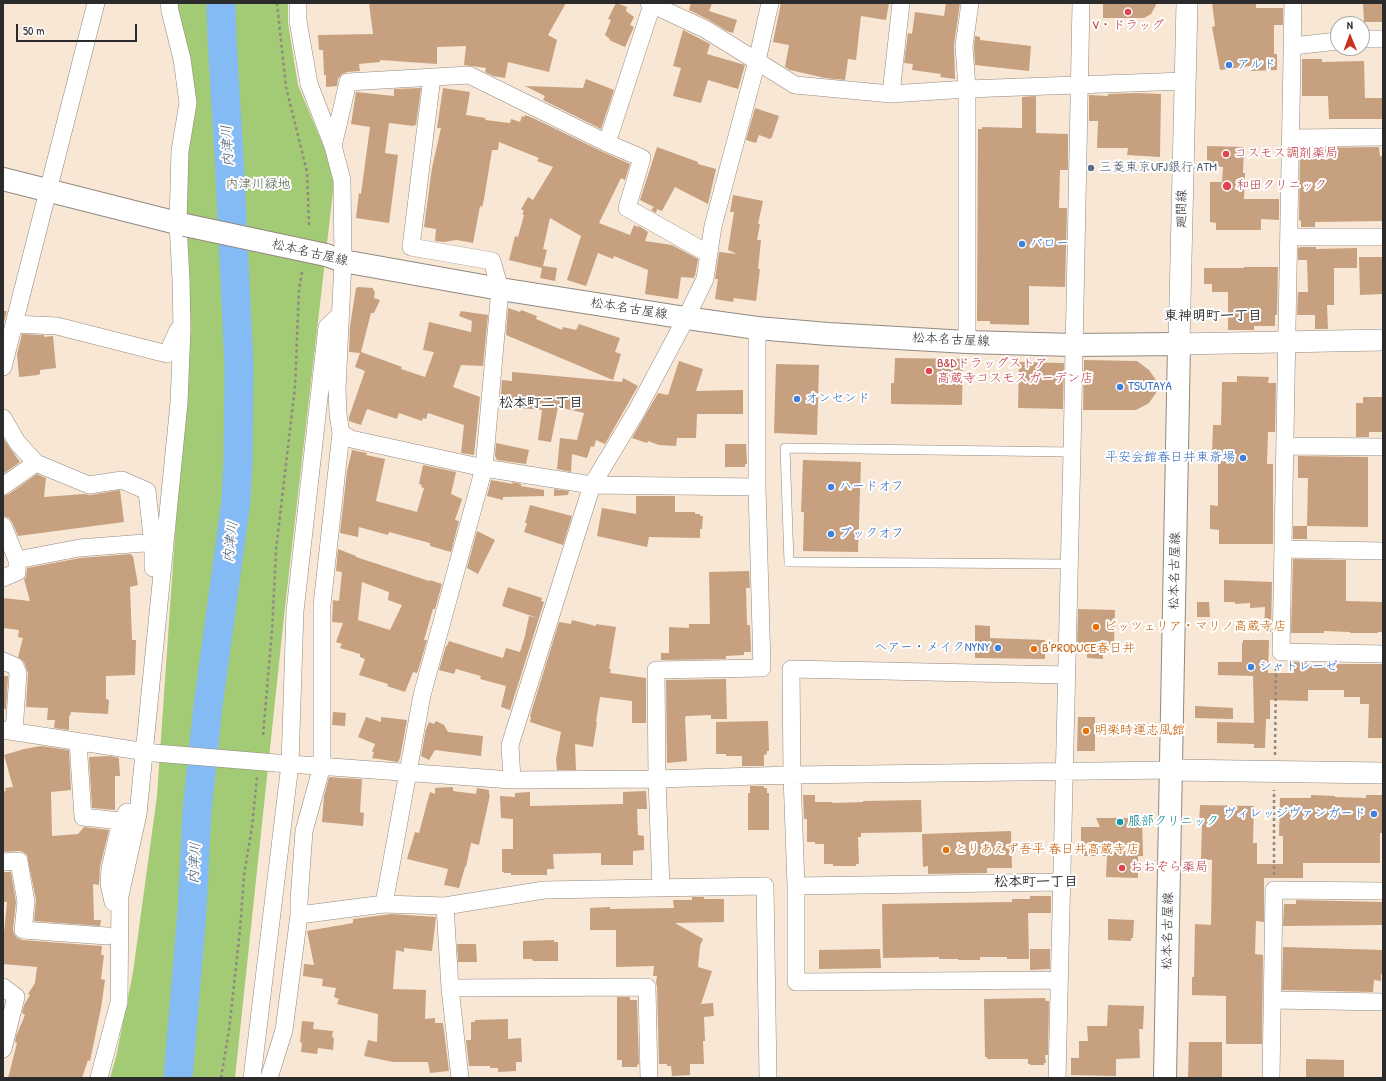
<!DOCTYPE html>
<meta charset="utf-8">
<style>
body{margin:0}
#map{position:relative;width:1386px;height:1081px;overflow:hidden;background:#f8e7d4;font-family:"Patrick Hand",sans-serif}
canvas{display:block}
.frame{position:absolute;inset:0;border:4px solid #2b2b2b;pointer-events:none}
.north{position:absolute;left:1330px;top:16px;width:40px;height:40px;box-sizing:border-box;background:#fff;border:1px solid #aaa;border-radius:50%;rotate:359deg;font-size:11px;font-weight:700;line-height:16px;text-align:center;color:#2b2b2b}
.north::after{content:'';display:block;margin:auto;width:14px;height:18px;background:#c8321e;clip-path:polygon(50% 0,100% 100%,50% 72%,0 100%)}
.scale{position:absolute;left:16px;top:24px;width:121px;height:18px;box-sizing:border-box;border:2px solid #2b2b2b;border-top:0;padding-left:5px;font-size:12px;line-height:14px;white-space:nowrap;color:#2b2b2b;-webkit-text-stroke:3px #fff;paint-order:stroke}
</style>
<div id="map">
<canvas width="1386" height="1081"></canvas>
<div class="frame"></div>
<div class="north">N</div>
<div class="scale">50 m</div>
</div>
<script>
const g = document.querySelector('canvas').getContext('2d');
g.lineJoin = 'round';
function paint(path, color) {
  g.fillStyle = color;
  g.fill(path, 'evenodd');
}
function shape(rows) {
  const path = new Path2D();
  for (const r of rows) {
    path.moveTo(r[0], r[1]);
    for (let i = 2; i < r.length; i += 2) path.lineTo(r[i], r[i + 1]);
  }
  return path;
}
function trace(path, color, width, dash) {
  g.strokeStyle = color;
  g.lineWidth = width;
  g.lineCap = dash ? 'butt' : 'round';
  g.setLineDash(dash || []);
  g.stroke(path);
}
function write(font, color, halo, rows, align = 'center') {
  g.font = font + ' "Patrick Hand","Klee One",sans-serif';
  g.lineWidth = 4;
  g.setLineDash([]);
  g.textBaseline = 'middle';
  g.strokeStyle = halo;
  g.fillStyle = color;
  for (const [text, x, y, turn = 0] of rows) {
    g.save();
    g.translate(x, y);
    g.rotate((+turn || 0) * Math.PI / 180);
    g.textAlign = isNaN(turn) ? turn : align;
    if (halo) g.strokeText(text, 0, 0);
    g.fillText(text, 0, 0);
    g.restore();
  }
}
const green = shape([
 [174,3,288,3,288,23,298,85,335,174,285,607,235,1078,110,1078,117,1053,133,972,157,796,184,405,184,153]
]);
const river = shape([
 [178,1078,192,912,197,811,208,706,236,501,238,461,239,366,229,156,222,39,221,3]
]);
const building = shape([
 [369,3,566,3,548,35,557,40,549,72,508,62,505,78,493,76,485,72,486,68,464,65,466,46,437,47,437,64,380,60,380,62,359,64,360,71,347,72,342,74,338,79,337,86,326,87,326,75,324,75,323,50,319,50,318,35,373,34],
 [616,3,627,7,626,11,634,17,630,25,634,27,625,47,609,40,610,39,605,35,611,20,608,19],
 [691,3,712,3,709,11,737,20,733,33,727,31,709,20,689,10],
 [781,3,889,3,886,20,861,16,856,60,848,59,845,80,825,78,790,70,785,67,789,45,773,42],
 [946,3,960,3,954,45,955,79,940,77,941,74,912,70,913,64,904,63,908,33,912,34,915,12,944,16],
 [1103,3,1157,3,1151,14,1144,18,1103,18],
 [1212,3,1256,3,1256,8,1283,8,1283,25,1274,25,1274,54,1277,54,1277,70,1251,71,1250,66,1220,70,1212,27,1215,26],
 [1363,3,1383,3,1383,22,1364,22],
 [683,30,710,44,707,54,745,65,738,89,708,80,701,103,673,96,681,68,673,66],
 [975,36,980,37,980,40,1031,46,1029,71,975,65,974,46],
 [1302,59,1322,59,1322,62,1364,61,1365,98,1383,98,1383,119,1329,119,1328,96,1302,96],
 [586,79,614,90,601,129,543,100,545,96,525,86,583,88],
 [421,88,416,125,414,125,414,126,389,123,385,153,398,155,389,223,356,218,359,193,361,194,370,127,351,124,356,92,394,96,394,89],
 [443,88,470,92,466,115,486,118,485,120,510,123,511,119,520,122,522,116,524,117,525,115,533,118,603,152,630,164,625,180,621,178,599,223,630,235,634,225,638,227,639,226,648,232,645,241,672,245,698,259,695,276,694,276,694,278,681,277,678,299,645,294,648,270,614,256,613,259,598,253,586,286,567,280,581,236,550,218,543,249,547,250,543,266,557,268,555,281,540,278,542,268,509,260,515,236,518,237,524,215,522,214,524,211,521,209,528,197,533,200,553,167,537,161,539,158,499,142,498,150,492,150,484,199,482,207,480,206,473,243,457,240,443,242,435,241,436,229,424,227,432,168,441,128,437,128],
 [1136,93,1161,94,1160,157,1127,155,1128,148,1097,148,1098,121,1089,121,1089,95,1108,96,1108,94],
 [1036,96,1036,133,1068,134,1068,170,1060,170,1059,208,1067,208,1065,287,1029,286,1029,325,990,324,990,321,977,321,978,129,982,129,982,127,1022,128,1022,97],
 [755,108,779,116,772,137,770,139,759,135,756,143,746,140],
 [1207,146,1244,147,1243,173,1245,173,1244,199,1279,199,1279,220,1261,219,1261,230,1216,230,1216,223,1210,222,1210,182,1222,182,1223,167,1211,165,1211,161,1207,160],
 [657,147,698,162,698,164,716,169,708,204,675,187,662,211,657,209,656,213,651,210,654,207,640,200],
 [1379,147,1380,156,1383,157,1383,221,1315,222,1315,227,1301,227,1301,221,1299,220,1300,150,1306,148],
 [733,195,763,201,758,224,760,224,757,240,761,240,758,269,760,269,756,301,734,298,733,302,715,299,718,279,715,279,719,252,737,254,728,250,734,212,730,212],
 [1300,247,1316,247,1316,249,1357,248,1357,268,1334,268,1334,305,1327,305,1328,329,1315,329,1315,315,1297,315,1298,292,1308,292,1307,260,1298,260,1298,248],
 [1359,257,1383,257,1383,294,1360,295],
 [1244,267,1278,267,1277,315,1275,315,1275,326,1254,326,1254,330,1228,330,1228,292,1212,292,1212,284,1204,284,1204,268,1244,268],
 [358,287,373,288,373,290,375,291,374,298,380,300,374,313,371,313,361,352,402,367,401,369,425,377,434,352,423,350,429,322,471,332,472,321,459,316,461,311,488,315,483,366,461,365,453,387,480,397,474,455,461,453,464,425,428,413,426,419,423,418,422,421,399,413,397,419,367,409,361,425,349,421,349,417,365,371,355,367,360,353,349,352,350,326,356,288],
 [508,308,520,312,521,310,537,316,536,319,562,330,563,327,576,330,579,324,620,338,615,352,621,354,613,380,506,335],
 [3,311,7,311,3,325],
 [22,334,44,335,44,337,53,336,56,368,40,370,40,374,38,375,19,377,17,354],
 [895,358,963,359,962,405,891,404,891,383,894,383],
 [1084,360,1137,361,1149,370,1156,380,1156,393,1149,403,1136,410,1083,410],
 [679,361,703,369,696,391,743,390,743,414,697,414,696,438,677,438,676,446,659,445,648,441,647,443,632,438,658,393,668,395],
 [1019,362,1064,363,1063,409,1018,408],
 [776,364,819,365,817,435,774,433],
 [512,372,622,382,623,378,638,386,605,444,596,440,594,447,591,446,587,458,572,454,571,472,557,469,560,438,577,440,584,413,558,407,551,442,538,440,542,410,500,406,502,380,512,381],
 [1237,376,1269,377,1268,383,1276,383,1275,432,1268,432,1267,464,1273,464,1273,544,1219,544,1219,530,1210,529,1210,505,1218,506,1218,452,1212,453,1213,425,1221,425,1222,382,1237,382],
 [1363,397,1383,397,1383,432,1369,432,1369,437,1356,437,1356,403,1363,403],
 [3,438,20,462,3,474],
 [496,443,529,450,526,464,497,460,495,456],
 [725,444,746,444,747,464,745,464,745,467,725,467],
 [352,450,367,453,366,455,385,459,376,501,417,512,424,488,421,487,422,485,419,484,423,465,456,472,451,494,462,499,455,520,459,521,451,552,430,546,430,543,389,532,388,535,359,527,358,537,340,533,347,471],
 [1298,456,1368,457,1368,527,1307,526,1308,478,1298,478],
 [803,460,861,462,858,552,803,551,804,512,801,512],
 [37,474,46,478,44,497,84,494,90,495,120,490,124,522,18,536,12,522,9,518,3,516,3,496,9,494],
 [491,480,513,484,512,482,521,484,521,486,544,490,544,496,503,497,503,500,487,496],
 [554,489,569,491,568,495,554,496],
 [636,496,675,496,675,512,695,512,695,514,700,514,700,516,703,516,702,529,700,529,700,538,649,537,647,547,597,536,602,508,636,514],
 [530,505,572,516,563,545,524,532,527,523,525,523],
 [1293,526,1307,526,1307,539,1293,539],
 [477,531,495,540,478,574,467,568],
 [338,549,356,556,356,557,429,581,430,580,442,584,435,609,433,609,424,640,427,640,420,664,417,673,413,672,405,692,387,686,388,684,359,675,365,659,360,657,360,654,340,648,342,644,336,642,343,623,332,622,333,600,339,601,342,572,336,571],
 [362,582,389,592,388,600,402,605,390,630,358,620],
 [131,554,132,556,133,556,138,585,130,587,132,640,136,640,135,675,106,676,106,699,109,700,108,714,71,712,70,716,69,716,69,730,54,728,55,720,47,720,48,708,26,707,28,673,24,662,18,657,23,638,18,637,19,630,3,628,3,598,30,601,24,579,26,577,27,568,80,558],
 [1293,559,1346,560,1346,601,1383,602,1383,632,1378,632,1378,633,1350,633,1350,632,1324,631,1324,633,1291,633],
 [749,571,750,588,746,588,747,625,750,625,751,652,744,652,744,655,726,656,726,659,661,660,661,653,669,653,669,627,689,628,689,624,710,624,709,572],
 [1224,580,1272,582,1271,632,1264,632,1265,607,1250,608,1250,603,1235,604,1235,602,1224,602],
 [508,587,542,598,541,601,544,602,510,710,501,707,506,686,480,679,481,676,456,669,454,674,439,670,446,646,447,646,449,641,503,658,506,648,520,652,525,636,529,616,538,618,502,606],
 [1197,602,1209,602,1210,617,1197,617],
 [1078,609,1115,610,1114,643,1112,643,1112,649,1103,648,1103,659,1087,658,1087,652,1077,651],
 [572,620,596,626,596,624,616,627,609,669,611,669,610,673,646,678,646,723,632,723,632,701,600,697,596,721,597,722,593,747,575,744,576,770,557,770,556,759,561,732,530,722,531,717,530,716,559,622,571,624],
 [975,625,990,626,990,638,1045,640,1045,659,975,658],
 [1243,640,1269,640,1268,673,1294,673,1294,662,1308,663,1308,664,1383,664,1383,738,1368,738,1369,704,1360,704,1360,697,1344,697,1344,690,1308,690,1308,701,1270,700,1270,719,1266,719,1265,748,1254,748,1254,744,1217,743,1217,722,1254,723,1253,676,1218,675,1218,662,1242,662,1242,643,1243,643],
 [3,676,8,676,6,709,3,709],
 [726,679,727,719,711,719,711,715,686,716,685,718,687,761,667,763,666,680],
 [1195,706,1233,708,1233,719,1195,718],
 [333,712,346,713,345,726,332,725],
 [366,717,381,722,381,717,407,720,400,758,398,762,372,758,374,752,372,752,375,744,358,737],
 [1078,717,1095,717,1095,751,1077,751],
 [436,721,444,725,448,732,483,736,481,756,435,750,429,760,421,756,426,729,429,722,434,724],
 [768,721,769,751,767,751,767,754,764,755,764,766,742,766,742,756,726,756,726,754,716,754,716,722],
 [41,746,69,750,71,790,51,792,52,836,78,834,84,827,109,830,100,867,99,885,93,884,94,920,101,920,100,926,34,921,36,900,27,855,23,852,19,851,3,852,3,791,6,791,5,788,13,787,4,755,24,749],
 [110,756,119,758,119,761,120,776,115,776,115,810,92,808,89,757],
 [329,777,342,778,342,780,342,778,362,779,360,812,364,813,363,826,322,822,324,796],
 [750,786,764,786,764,788,767,788,767,793,769,793,769,830,748,830,748,793,750,793],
 [453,787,453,791,476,794,477,788,489,790,489,795,490,795,479,845,471,843,466,867,465,867,459,888,444,885,448,869,407,859,415,832,419,833,430,792,435,794,435,788],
 [646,791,647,809,637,809,638,835,644,836,644,850,633,851,633,865,601,865,601,853,553,854,554,869,547,869,547,875,511,875,511,873,504,873,504,872,502,872,502,849,513,849,513,819,501,818,500,796,515,797,515,793,530,792,530,806,623,804,623,792],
 [803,795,815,795,815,802,832,802,832,803,863,802,863,801,921,800,922,832,861,833,861,837,858,837,859,864,856,864,856,866,833,866,833,864,824,864,824,844,815,844,815,842,807,842,807,819,804,819],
 [1311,795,1335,796,1335,797,1366,798,1366,795,1383,795,1383,833,1380,833,1380,863,1303,863,1303,878,1264,878,1264,922,1256,921,1255,954,1263,955,1262,1044,1226,1044,1226,996,1192,995,1192,977,1194,977,1195,924,1211,925,1212,860,1201,859,1202,824,1199,824,1200,805,1254,806,1253,843,1257,843,1257,864,1283,864,1283,836,1279,836,1280,798,1311,798],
 [1096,818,1142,818,1143,856,1138,856,1138,878,1106,877,1107,856,1081,856,1081,827,1100,827],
 [1011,831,1012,868,987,868,987,873,928,874,928,866,923,867,922,834],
 [3,872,11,872,16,902,13,929,14,934,17,938,22,940,102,946,101,955,104,955,101,979,105,980,101,1008,90,1061,88,1060,82,1078,8,1078,17,1043,15,1042,16,1036,25,1015,22,1013,24,1005,30,995,28,994,35,983,37,967,3,964,3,942,7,902,3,902],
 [1030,896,1051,896,1051,913,1028,913,1029,959,1007,959,1007,957,980,957,980,960,958,960,958,959,939,959,939,957,883,958,882,904,1012,902,1012,899,1030,899],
 [692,897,704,897,704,899,724,899,724,922,675,923,703,939,700,946,698,967,712,971,701,1004,713,1003,714,1016,704,1017,705,1041,703,1041,704,1064,690,1064,690,1075,672,1076,671,1066,667,1066,667,1064,659,1064,657,987,656,982,657,976,653,976,654,966,616,967,616,930,590,930,590,908,610,907,610,909,674,908,673,900,692,900],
 [1296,900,1383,902,1383,925,1283,926,1284,904,1296,904],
 [391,914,436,917,432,951,404,948,404,952,396,950,393,989,426,990,425,1019,435,1018,435,1023,443,1023,449,1071,430,1073,428,1062,393,1062,364,1056,368,1040,377,1042,378,1014,337,1004,339,999,334,997,336,988,322,986,323,979,303,976,304,964,314,965,307,931,353,923,353,919],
 [1108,919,1134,920,1133,938,1131,938,1131,941,1108,940],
 [554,940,554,942,558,942,558,961,533,961,532,959,523,959,523,941],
 [457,944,476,944,477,962,458,962],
 [1283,947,1383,950,1383,974,1381,974,1381,981,1374,980,1373,992,1282,990],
 [880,949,881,968,819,969,819,950],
 [1030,949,1050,949,1050,969,1030,970],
 [617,997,630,997,630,1000,637,1000,639,1064,637,1065,637,1067,622,1067,622,1060,617,1060],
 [1045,998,1046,1001,1049,1001,1048,1055,1045,1055,1046,1063,1044,1063,1044,1065,1030,1065,1030,1064,1028,1064,1028,1059,987,1059,987,1057,985,1057,984,999],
 [1108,1005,1144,1006,1143,1029,1139,1029,1140,1058,1116,1059,1116,1076,1071,1075,1071,1058,1079,1058,1079,1041,1088,1041,1087,1026,1107,1026],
 [508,1019,508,1039,521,1038,522,1062,516,1062,516,1071,498,1072,498,1068,490,1068,490,1066,469,1066,466,1040,471,1040,471,1022,475,1022,475,1020],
 [302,1021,314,1022,313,1029,333,1031,332,1037,334,1038,333,1050,318,1048,317,1054,301,1052,302,1043,300,1042],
 [1189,1042,1222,1042,1222,1078,1188,1078],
 [1306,1059,1344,1060,1344,1078,1306,1078]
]);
const path = shape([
 [277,3,286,87,307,172,309,225],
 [263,735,272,631,276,550,295,387,299,290,302,272],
 [1275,755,1276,666],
 [1274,875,1274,790],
 [221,1078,229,1030,240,930,244,875,252,827,257,777]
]);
const service = shape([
 [1069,564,789,562,785,448,1072,452]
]);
const minor = shape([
 [298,3,298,21,309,84,333,146,342,180,343,261,337,389,338,414,341,433,351,439,484,468,592,485,757,487],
 [649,3,705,29,795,85,891,94,967,89,1185,81],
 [1293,3,1281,652,1383,654],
 [1362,39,1383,39],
 [1293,46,1338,41],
 [891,94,901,3],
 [1291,138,1383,137],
 [607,143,652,5],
 [333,146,348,82,469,75,607,143,642,158,627,208,709,254],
 [1289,237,1383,237],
 [14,324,57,326,167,354,178,330],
 [967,342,967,89,964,46,970,3],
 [3,367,96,3],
 [3,418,17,442,36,463,89,485,122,480,147,491,153,545,153,568],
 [1285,446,1383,447],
 [3,486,36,463],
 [3,526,17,560,17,572,3,578],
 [1283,549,1383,551],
 [17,560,79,548,144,543,153,545],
 [3,661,15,666,18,673,14,732],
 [3,730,153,753],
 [78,742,83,817,121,821],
 [276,763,512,780,657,779,792,775,1171,770],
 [512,780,510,745,592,485,636,412,686,318,705,279,713,226,757,61,770,3],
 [3,862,19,861,26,902,23,930,107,936],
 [796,886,1062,882],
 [661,888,657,779,656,670,762,668,757,487,757,328],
 [113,902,109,884,110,869,121,821,127,812],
 [384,904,422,695,484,468,500,289,492,261,411,247,432,77],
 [445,906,450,988,460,1078],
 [299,915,384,904,445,906,544,890,765,886,768,1078],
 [1059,980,796,982,796,886,792,775,791,669,1066,675],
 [3,987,16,997,3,1049],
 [450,988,647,987,649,1078],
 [1272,1000,1383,1002],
 [99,1078,119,1002,120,896,138,814,179,403,182,329,181,280,178,223,180,151,188,103,182,59,170,11,169,3],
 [252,1078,290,764,295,611,327,327,341,314],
 [269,1078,284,1030,299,915,299,901,304,831,322,766,322,605,341,433],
 [1057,1078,1072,452,1081,3],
 [1271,1078,1274,890,1383,891]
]);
const tertiary = shape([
 [1187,3,1179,344,1383,340],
 [1171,770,1383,773]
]);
const secondary = shape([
 [3,179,185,225],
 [326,255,343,261,500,289,686,318,757,328,828,334,967,342,1074,345,1179,344,1165,1078]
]);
const minorBridge = shape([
 [155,753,276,763]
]);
const secondaryBridge = shape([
 [185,225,326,255]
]);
const markers = [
 [1128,12,4,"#e0444e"],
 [1229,65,4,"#3f7fe0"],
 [1226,154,4,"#e0444e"],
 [1091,168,4,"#5c6f8a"],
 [1227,186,5,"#e0444e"],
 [1022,244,4,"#3f7fe0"],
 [929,371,4,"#e0444e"],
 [1120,387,4,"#3f7fe0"],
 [797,399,4,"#3f7fe0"],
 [1243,458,4,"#3f7fe0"],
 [831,487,4,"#3f7fe0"],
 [831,534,4,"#3f7fe0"],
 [1096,627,4,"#e8710a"],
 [998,648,4,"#3f7fe0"],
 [1034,649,4,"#e8710a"],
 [1251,667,4,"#3f7fe0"],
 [1086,731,4,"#e8710a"],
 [1374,814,4,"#3f7fe0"],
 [1120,822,4,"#0f9aa8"],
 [946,850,4,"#e8710a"],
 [1122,868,4,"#e0444e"]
];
const healthNames = [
 ["V・ドラッグ",1128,26,"center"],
 ["コスモス調剤薬局",1234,154],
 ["和田クリニック",1236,186],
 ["B&Dドラッグストア",937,364],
 ["高蔵寺コスモスガーデン店",937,379],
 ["おおぞら薬局",1130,868]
];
const shopNames = [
 ["アルド",1237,65],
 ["バロー",1030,244],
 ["TSUTAYA",1128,387],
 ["オンセンド",805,399],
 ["平安会館春日井東斎場",1235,458,"right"],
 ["ハードオフ",839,487],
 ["ブックオフ",839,534],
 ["ヘアー・メイクNYNY",990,648,"right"],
 ["シャトレーゼ",1259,667],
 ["ヴィレッジヴァンガード",1366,814,"right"]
];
const serviceNames = [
 ["三菱東京UFJ銀行 ATM",1099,168]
];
const parkNames = [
 ["内津川緑地",258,185]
];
const streetNames = [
 ["廻間線",1182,209,-89],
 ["松本名古屋線",310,253,13],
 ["松本名古屋線",629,309,9],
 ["松本名古屋線",951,340,3],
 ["松本名古屋線",1175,571,-89],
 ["松本名古屋線",1168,931,-89]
];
const foodNames = [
 ["ピッツェリア・マリノ高蔵寺店",1104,627],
 ["B'PRODUCE春日井",1042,649],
 ["明楽時運志風館",1094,731],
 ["とりあえず吾平 春日井高蔵寺店",954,850]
];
const cultureNames = [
 ["服部クリニック",1128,822]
];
const waterNames = [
 ["内津川",228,146,-93],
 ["内津川",231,542,-83],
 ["内津川",195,863,-87]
];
const neighbourhoodNames = [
 ["東神明町一丁目",1213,316],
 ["松本町二丁目",541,403],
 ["松本町一丁目",1036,882]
];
paint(green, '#a3ca75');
trace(river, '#85bbf4', 29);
paint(building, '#c6a07f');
trace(service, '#928980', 10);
trace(minor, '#928980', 18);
trace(tertiary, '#928980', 22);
trace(secondary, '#928980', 24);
trace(path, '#928980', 2.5, [3, 3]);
trace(service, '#fff', 9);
trace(minor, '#fff', 17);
trace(tertiary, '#fff', 21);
trace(secondary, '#fff', 22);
trace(minorBridge, '#928980', 18, []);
trace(secondaryBridge, '#928980', 24, []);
trace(minorBridge, '#fff', 17);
trace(secondaryBridge, '#fff', 22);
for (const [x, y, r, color] of markers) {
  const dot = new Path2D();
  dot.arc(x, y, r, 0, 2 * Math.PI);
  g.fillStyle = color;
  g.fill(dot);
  trace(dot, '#fff', 1.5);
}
write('13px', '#be3a42', '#fff', healthNames, 'left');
write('13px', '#366cbe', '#fff', shopNames, 'left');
write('13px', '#4e5e75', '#fff', serviceNames, 'left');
write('13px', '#4f5b41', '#fff', parkNames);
write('13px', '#2b2b2b', '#fff', streetNames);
write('13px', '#c56008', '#fff', foodNames, 'left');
write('13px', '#0d838f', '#fff', cultureNames, 'left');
write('italic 14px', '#4a5d71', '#fff', waterNames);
write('bold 14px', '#2b2b2b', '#fff', neighbourhoodNames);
</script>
